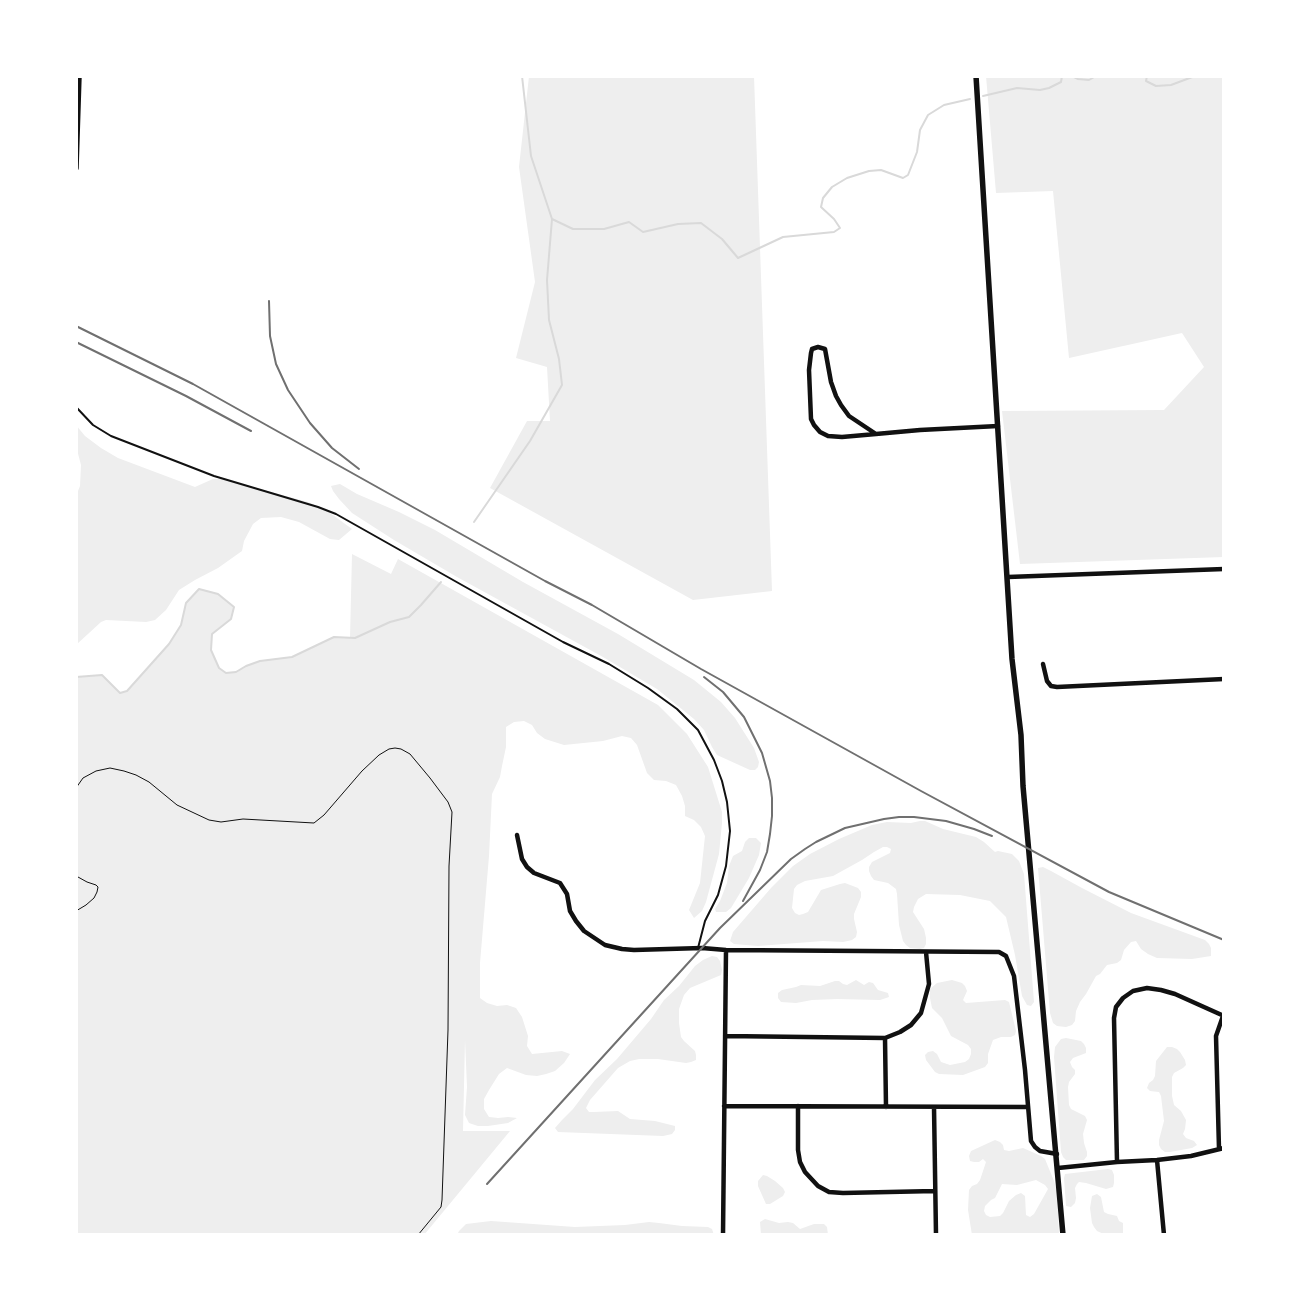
<!DOCTYPE html>
<style>
body{margin:0}
#map{position:relative;width:1300px;height:1311px;overflow:hidden;background:#fff;font-family:Helvetica,sans-serif}
canvas{display:block}
.frame{position:absolute;inset:0;border:78px solid #fff;pointer-events:none}
</style>
<div id="map">
<canvas width="1300" height="1311"></canvas>
<div class="frame"></div>
</div>
<script>
const g = document.querySelector('canvas').getContext('2d');
g.lineJoin = 'round';
function paint(path, color) {
  g.fillStyle = color;
  g.fill(path, 'evenodd');
}
function shape(rows) {
  const path = new Path2D();
  for (const r of rows) {
    path.moveTo(r[0], r[1]);
    for (let i = 2; i < r.length; i += 2) path.lineTo(r[i], r[i + 1]);
  }
  return path;
}
function trace(path, color, width, dash) {
  g.strokeStyle = color;
  g.lineWidth = width;
  g.lineCap = dash ? 'butt' : 'round';
  g.setLineDash(dash || []);
  g.stroke(path);
}
const green = shape([
 [529,76,754,76,772,591,693,600,490,488,527,421,550,421,547,367,516,358,535,282,519,167],
 [986,76,1224,76,1224,557,1020,564,1002,411,1164,410,1204,367,1182,333,1069,358,1053,191,996,193],
 [76,425,85,436,101,448,118,458,195,487,213,479,223,479,308,502,326,510,352,529,339,540,330,539,299,522,281,517,261,518,253,524,244,541,242,551,218,568,195,580,179,590,166,610,155,620,146,622,106,620,101,622,76,645,76,496,80,486,81,465,76,446],
 [340,484,357,494,399,512,435,530,523,582,618,634,694,680,721,702,735,718,754,748,759,762,758,767,755,770,750,770,717,755,712,747,704,730,694,719,657,689,603,657,457,577,394,540,352,513,339,499,333,491,331,486],
 [352,554,391,574,398,559,658,705,687,734,708,767,722,812,722,823,719,854,706,902,702,911,694,918,689,910,700,883,705,836,701,827,694,820,685,816,685,806,682,796,676,785,666,781,654,780,647,773,637,745,631,738,622,736,603,741,564,745,545,739,537,733,532,725,524,721,514,722,506,727,506,747,502,766,500,777,492,794,489,856,480,963,480,998,487,1003,497,1006,507,1005,516,1008,522,1017,528,1036,527,1046,532,1054,562,1051,570,1054,564,1063,555,1071,546,1074,537,1076,526,1075,507,1068,499,1074,489,1090,484,1099,484,1109,489,1117,498,1118,508,1117,517,1118,508,1123,488,1126,478,1126,469,1123,465,1115,467,1087,465,1040,463,1131,510,1131,424,1235,76,1235,76,677,102,675,120,693,127,691,169,644,181,625,186,603,199,589,218,594,234,607,231,619,212,634,211,650,219,668,226,673,236,672,246,666,260,661,292,657,334,637,350,638],
 [920,821,925,821,943,829,976,837,984,842,995,852,998,851,1012,854,1019,861,1024,874,1034,1002,1031,1006,1027,1005,1022,996,1015,955,1006,917,990,901,960,895,926,894,918,899,914,907,913,912,924,929,926,938,926,944,924,948,920,949,910,948,906,945,903,941,899,925,897,894,896,889,888,883,874,880,871,876,869,871,869,867,872,862,890,853,891,849,887,847,883,847,874,852,862,860,833,876,805,881,797,885,794,889,792,908,795,913,799,915,803,914,808,912,821,890,840,884,845,883,858,888,861,892,861,897,854,914,854,919,857,932,856,937,852,940,843,942,823,941,758,946,734,944,730,941,733,932,771,888,793,866,810,854,839,839,872,825,887,822,911,823],
 [749,838,756,838,761,843,759,855,749,878,731,908,726,912,716,912,715,909,720,901,727,883,729,866,733,856,742,851,745,842],
 [1043,867,1051,871,1082,888,1131,913,1205,940,1209,944,1211,948,1211,956,1192,959,1157,958,1148,954,1141,949,1136,941,1131,942,1124,950,1121,960,1117,963,1107,965,1100,974,1096,976,1086,994,1080,1002,1076,1011,1075,1021,1072,1025,1066,1027,1057,1026,1053,1023,1050,1013,1038,868],
 [712,956,717,957,720,961,722,970,721,975,690,988,684,995,679,1009,679,1023,681,1037,684,1041,695,1051,696,1055,696,1060,691,1062,686,1063,658,1059,639,1059,630,1061,618,1068,590,1100,586,1108,589,1112,594,1112,618,1111,630,1119,655,1121,675,1126,675,1130,672,1134,663,1136,558,1132,555,1128,562,1120,573,1109,595,1080,617,1059,651,1019,664,1000,679,986,695,966,703,960],
 [856,980,864,985,869,982,873,983,878,990,888,993,889,997,880,1000,837,999,812,1000,796,1003,781,1002,778,998,778,993,782,990,796,987,801,985,820,986,835,981,839,981,843,984,847,985],
 [952,980,962,983,965,986,967,991,963,1000,966,1003,1005,1000,1009,1002,1016,1031,1015,1035,1011,1037,1001,1037,993,1040,988,1054,988,1063,985,1067,963,1075,939,1074,935,1072,926,1060,925,1055,928,1052,933,1051,937,1054,941,1062,950,1065,965,1062,969,1059,971,1054,971,1049,968,1045,951,1036,942,1018,932,1008,930,998,930,989,937,983],
 [1066,1038,1081,1041,1084,1044,1086,1048,1086,1053,1073,1058,1070,1062,1072,1067,1075,1070,1075,1074,1069,1082,1068,1087,1069,1105,1071,1109,1085,1116,1087,1120,1083,1134,1084,1143,1087,1152,1087,1156,1084,1160,1066,1160,1063,1157,1061,1152,1054,1057,1055,1047,1061,1039],
 [1167,1047,1172,1047,1177,1049,1180,1052,1185,1060,1186,1065,1183,1068,1174,1073,1172,1077,1172,1096,1174,1105,1181,1111,1186,1120,1185,1129,1183,1134,1186,1138,1194,1141,1197,1145,1192,1148,1170,1152,1165,1152,1161,1149,1159,1145,1159,1140,1164,1121,1161,1096,1159,1092,1150,1091,1147,1088,1149,1083,1153,1080,1155,1076,1156,1061],
 [995,1140,1000,1142,1003,1145,1004,1150,1009,1151,1023,1148,1041,1156,1045,1159,1054,1181,1057,1191,1059,1235,972,1235,968,1210,969,1190,972,1186,977,1184,980,1180,986,1162,983,1159,979,1162,974,1162,970,1161,969,1156,971,1151],
 [1036,1180,1045,1185,1048,1189,1034,1214,1030,1217,1026,1215,1025,1196,1021,1193,1016,1195,1009,1201,1003,1213,1000,1216,990,1217,986,1215,984,1211,985,1206,991,1200,995,1198,1002,1184,1017,1185],
 [1108,1169,1112,1170,1114,1175,1114,1183,1113,1187,1106,1189,1086,1183,1079,1182,1077,1184,1075,1188,1076,1198,1075,1203,1071,1207,1066,1206,1064,1178,1065,1174],
 [763,1175,767,1176,775,1181,783,1188,785,1192,783,1196,770,1204,766,1204,758,1186,758,1181],
 [1097,1194,1101,1197,1104,1212,1108,1214,1117,1216,1119,1221,1123,1223,1123,1235,1106,1235,1097,1231,1094,1227,1092,1223,1090,1208,1092,1196],
 [765,1219,779,1223,788,1222,793,1223,800,1229,814,1224,824,1224,827,1227,828,1235,761,1235,760,1222],
 [491,1221,575,1227,625,1225,649,1222,659,1223,682,1226,708,1227,712,1229,714,1235,457,1235,459,1231,466,1224]
]);
const stream = shape([
 [1072,76,1078,79,1089,80,1096,76],
 [1147,76,1146,81,1156,86,1171,85,1195,76],
 [983,96,1017,88,1040,90,1049,88,1061,82,1062,76],
 [552,219,573,229,604,229,629,222,643,232,678,224,701,223,722,239,738,258,783,237,834,232,840,228,834,219,821,207,823,198,832,187,847,178,869,171,881,170,903,178,908,175,917,152,920,130,928,115,944,105,970,99],
 [474,522,530,441,562,385,559,359,549,320,547,280,552,219,531,156,522,76],
 [76,677,102,675,120,693,127,691,169,644,181,625,186,603,199,589,218,594,234,607,231,619,212,634,211,650,219,668,226,673,236,672,246,666,260,661,292,657,334,637,355,638,390,622,409,617,421,605,441,582]
]);
const path = shape([
 [76,788,83,778,96,771,110,768,124,771,136,775,149,782,177,805,209,820,221,822,243,819,314,823,324,815,362,771,379,755,389,749,395,748,401,749,410,754,430,778,448,802,452,812,449,866,448,1030,442,1200,441,1207,418,1235],
 [76,875,78,877,87,882,96,885,98,887,97,892,94,898,86,905,76,911]
]);
const service = shape([
 [76,407,93,425,111,436,214,476,318,507,336,514,563,642,609,664,648,688,677,709,698,730,714,760,722,781,727,802,730,831,726,866,718,895,705,921,698,948]
]);
const minor = shape([
 [876,434,849,416,841,405,836,396,831,382,825,349,818,347,812,349,811,353,809,370,811,419,814,425,820,432,828,436,842,437,876,434,920,430,998,426],
 [1008,577,1224,569],
 [1043,664,1047,681,1051,686,1057,687,1224,679],
 [517,835,522,859,527,867,534,873,560,883,567,894,570,911,576,921,584,931,605,945,622,949,634,950,702,948,726,950,999,952,1006,956,1014,976,1025,1070,1031,1141,1035,1147,1040,1151,1057,1154],
 [725,1036,885,1038,900,1032,911,1025,921,1013,929,984,926,952],
 [885,1038,886,1107],
 [724,1106,1028,1107],
 [798,1106,798,1150,800,1162,805,1172,818,1186,829,1192,843,1193,935,1191],
 [934,1107,936,1235],
 [1219,1149,1216,1036,1223,1016],
 [1157,1160,1164,1235],
 [1117,1162,1114,1018,1116,1007,1123,998,1133,991,1147,988,1161,990,1175,994,1224,1016],
 [1058,1168,1117,1162,1157,1160,1191,1156,1224,1148],
 [723,1235,726,950]
]);
const tertiary = shape([
 [976,76,1012,659,1021,735,1023,786,1063,1235],
 [76,168,79,76]
]);
const rail = shape([
 [269,301,270,336,276,364,288,390,310,423,332,448,359,469],
 [76,326,193,384,545,581,592,605,701,669,921,791,1109,892,1224,940],
 [76,342,186,396,251,431],
 [704,677,723,692,744,717,762,753,770,781,772,798,772,816,770,834,767,852,760,870,743,901],
 [487,1184,720,928,791,859,805,849,816,842,845,828,884,819,899,817,914,817,946,821,974,829,992,836]
]);
paint(green, '#eee');
trace(stream, '#d9d9d9', 2);
trace(path, '#111', 1);
trace(service, '#111', 2);
trace(minor, '#111', 4.5);
trace(tertiary, '#111', 5.5);
trace(rail, '#707070', 2);
</script>
